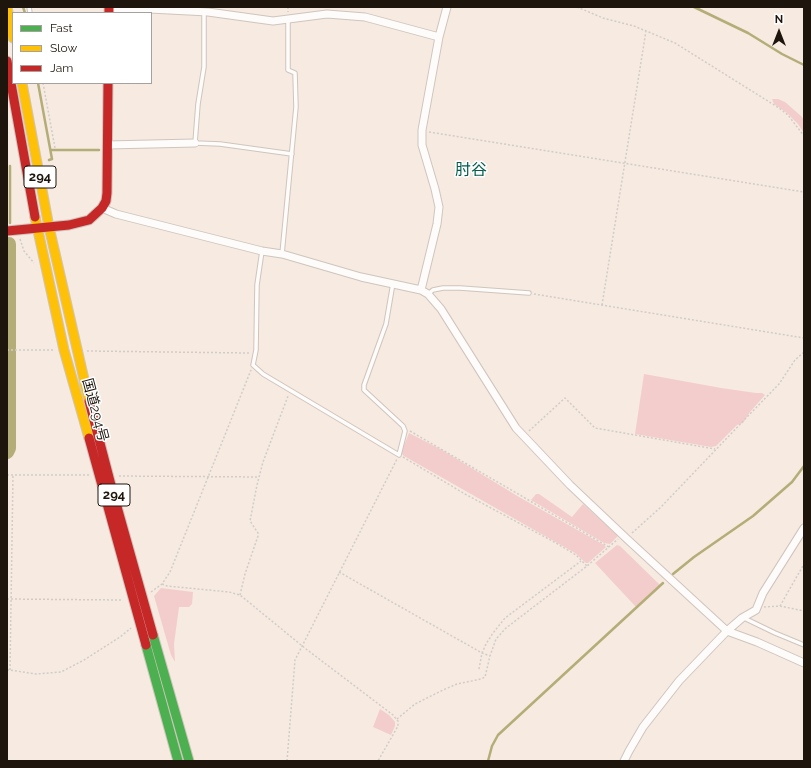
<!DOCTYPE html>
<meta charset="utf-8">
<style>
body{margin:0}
#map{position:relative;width:811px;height:768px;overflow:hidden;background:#f6eae1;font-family:Raleway,sans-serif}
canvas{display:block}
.frame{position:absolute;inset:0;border:8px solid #1e150d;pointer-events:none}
.legend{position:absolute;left:12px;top:12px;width:140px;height:72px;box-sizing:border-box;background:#fff;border:1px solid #a5a19e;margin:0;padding:5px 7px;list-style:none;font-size:12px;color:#1e150d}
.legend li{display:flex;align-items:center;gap:8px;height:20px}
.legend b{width:20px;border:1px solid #a5a19e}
.north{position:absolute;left:759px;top:12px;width:40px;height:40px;-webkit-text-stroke:3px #fff;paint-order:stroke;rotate:0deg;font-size:11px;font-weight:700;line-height:16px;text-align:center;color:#1e150d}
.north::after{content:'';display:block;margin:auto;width:14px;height:18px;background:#1e150d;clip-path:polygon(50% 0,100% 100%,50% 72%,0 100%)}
</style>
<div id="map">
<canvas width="811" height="768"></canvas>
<div class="frame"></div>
<ul class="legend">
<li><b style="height:5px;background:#4caf50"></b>Fast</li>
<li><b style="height:5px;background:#ffc107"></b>Slow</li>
<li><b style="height:5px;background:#c62828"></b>Jam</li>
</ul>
<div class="north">N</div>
</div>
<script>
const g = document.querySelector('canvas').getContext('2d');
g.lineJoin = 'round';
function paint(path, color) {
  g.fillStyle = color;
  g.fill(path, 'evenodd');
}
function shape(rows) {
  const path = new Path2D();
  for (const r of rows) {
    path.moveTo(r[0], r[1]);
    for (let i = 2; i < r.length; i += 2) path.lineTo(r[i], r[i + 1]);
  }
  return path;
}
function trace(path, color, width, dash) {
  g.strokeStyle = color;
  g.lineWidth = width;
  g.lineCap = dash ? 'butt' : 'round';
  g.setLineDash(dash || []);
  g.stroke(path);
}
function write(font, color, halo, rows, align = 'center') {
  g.font = font + ' Raleway,"Noto Sans JP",sans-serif';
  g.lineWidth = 3;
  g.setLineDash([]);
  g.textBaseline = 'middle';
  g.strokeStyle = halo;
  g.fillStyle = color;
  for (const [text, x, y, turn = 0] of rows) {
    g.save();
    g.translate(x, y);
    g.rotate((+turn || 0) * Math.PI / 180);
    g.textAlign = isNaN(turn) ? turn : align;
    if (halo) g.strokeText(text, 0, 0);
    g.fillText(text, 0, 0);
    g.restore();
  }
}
const green = shape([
 [772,99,778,99,785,102,801,116,804,120,804,133,798,124,787,113,774,104],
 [644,374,721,388,756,393,762,393,765,395,750,412,743,423,737,425,716,446,711,447,635,434],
 [409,433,442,450,519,497,604,545,606,547,588,563,586,563,575,553,404,456,401,453],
 [536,494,539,494,572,517,583,504,618,536,610,544,604,543,531,500],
 [617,545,620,546,660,585,636,607,595,563],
 [161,588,193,592,192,604,189,607,179,607,174,644,175,662,171,655,154,596],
 [380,709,389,715,395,722,395,726,391,735,373,727]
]);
const stream = shape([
 [23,7,25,13],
 [694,7,748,33,782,54,804,65],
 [38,83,52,159,49,160],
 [51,150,99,150],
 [10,223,10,166],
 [673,574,694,557,753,516,792,482,804,466],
 [488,761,492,746,498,735,663,583]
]);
const river = shape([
 [7,452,9,448,9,244]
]);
const path = shape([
 [288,7,288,12],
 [577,7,603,18,634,26,675,43,779,108,788,115,804,136],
 [43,83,55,148],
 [429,132,804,192],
 [20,239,24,251,34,263],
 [534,294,804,338],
 [602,305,646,31],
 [7,350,55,350],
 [87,351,249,353],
 [410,431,609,547],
 [529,431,565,398,595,428,715,449],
 [403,457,465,494,556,543,576,555,587,566],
 [7,475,89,475],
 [119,476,259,477],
 [632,533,661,507,748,416,779,384,795,360,804,352],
 [339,572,482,653,490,656],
 [162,584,167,586,229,592,240,595,306,649,393,715,398,721,398,726,378,761],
 [151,592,162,584,170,572,251,370],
 [240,595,245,574,258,536,258,533,250,521,257,485,263,462,288,396],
 [7,599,122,600],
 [780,606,804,564],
 [764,607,780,606,804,611],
 [479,669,482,653,486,644,493,633,505,618,581,561],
 [7,670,10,670,36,674,61,672,84,660,120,637,131,628],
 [10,670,13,475],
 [397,719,415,704,443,690,457,684,481,679,485,677,490,656,496,639,506,628,587,566,618,539],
 [287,761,295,660,397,459]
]);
const lane = shape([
 [29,7,30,13],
 [204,12,204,67,198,104,195,143,220,144,292,154],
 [262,251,257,285,256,350,253,365,263,374,399,455,405,431,403,426,364,390,364,385,386,324,393,283],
 [282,254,296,107,295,73,288,70,288,19],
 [428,294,433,290,443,288,460,288,529,293],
 [744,618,775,633,804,645]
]);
const street = shape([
 [109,10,150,9,208,12,273,21,327,14,365,17,439,37],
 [107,145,195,143],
 [102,208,116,214,262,251,282,254,361,277,421,290,428,294,441,309,516,428,570,485,627,539,727,631,757,642,804,663],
 [421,290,437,224,439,207,435,189,422,145,422,130,439,37,447,7],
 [624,761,629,751,643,727,679,681,727,631,742,618,756,610,763,593,804,528]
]);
const fast = shape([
 [153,635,189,761],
 [146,645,178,761]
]);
const slow = shape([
 [7,7,13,38],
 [22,83,49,227,89,401],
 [35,217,64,350,89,438]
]);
const jam = shape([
 [109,7,109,13],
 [7,61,35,217],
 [7,231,69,225,89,220,102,208,106,201,107,193,108,83],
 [89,401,112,489,153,635],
 [89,438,146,645]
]);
const shields = [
 [40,177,32],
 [114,495,32]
];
const shieldNames = [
 ["294",40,177],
 ["294",114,495]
];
const streetNames = [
 ["国道294号",95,410,75]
];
const quarterNames = [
 ["肘谷",471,170]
];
paint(green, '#f3cdcc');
trace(stream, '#b4ad77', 2.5);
trace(river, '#b4ad77', 14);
trace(lane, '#cfc5bd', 5.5);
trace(street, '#cfc5bd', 9);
trace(fast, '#cfc5bd', 11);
trace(slow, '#cfc5bd', 11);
trace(jam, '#cfc5bd', 11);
trace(path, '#d2ccc9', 1.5, [2, 2]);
trace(lane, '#fefcfa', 3.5);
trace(street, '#fefcfa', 7);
trace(fast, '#4caf50', 9);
trace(slow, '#ffc107', 9);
trace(jam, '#c62828', 9);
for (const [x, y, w] of shields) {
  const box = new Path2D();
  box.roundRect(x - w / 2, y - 11, w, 22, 3);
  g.fillStyle = '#fff';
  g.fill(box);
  trace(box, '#1e150d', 1);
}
write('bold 13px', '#1e150d', null, shieldNames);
write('14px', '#1e150d', '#fff', streetNames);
write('16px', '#005c4b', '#fff', quarterNames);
</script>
